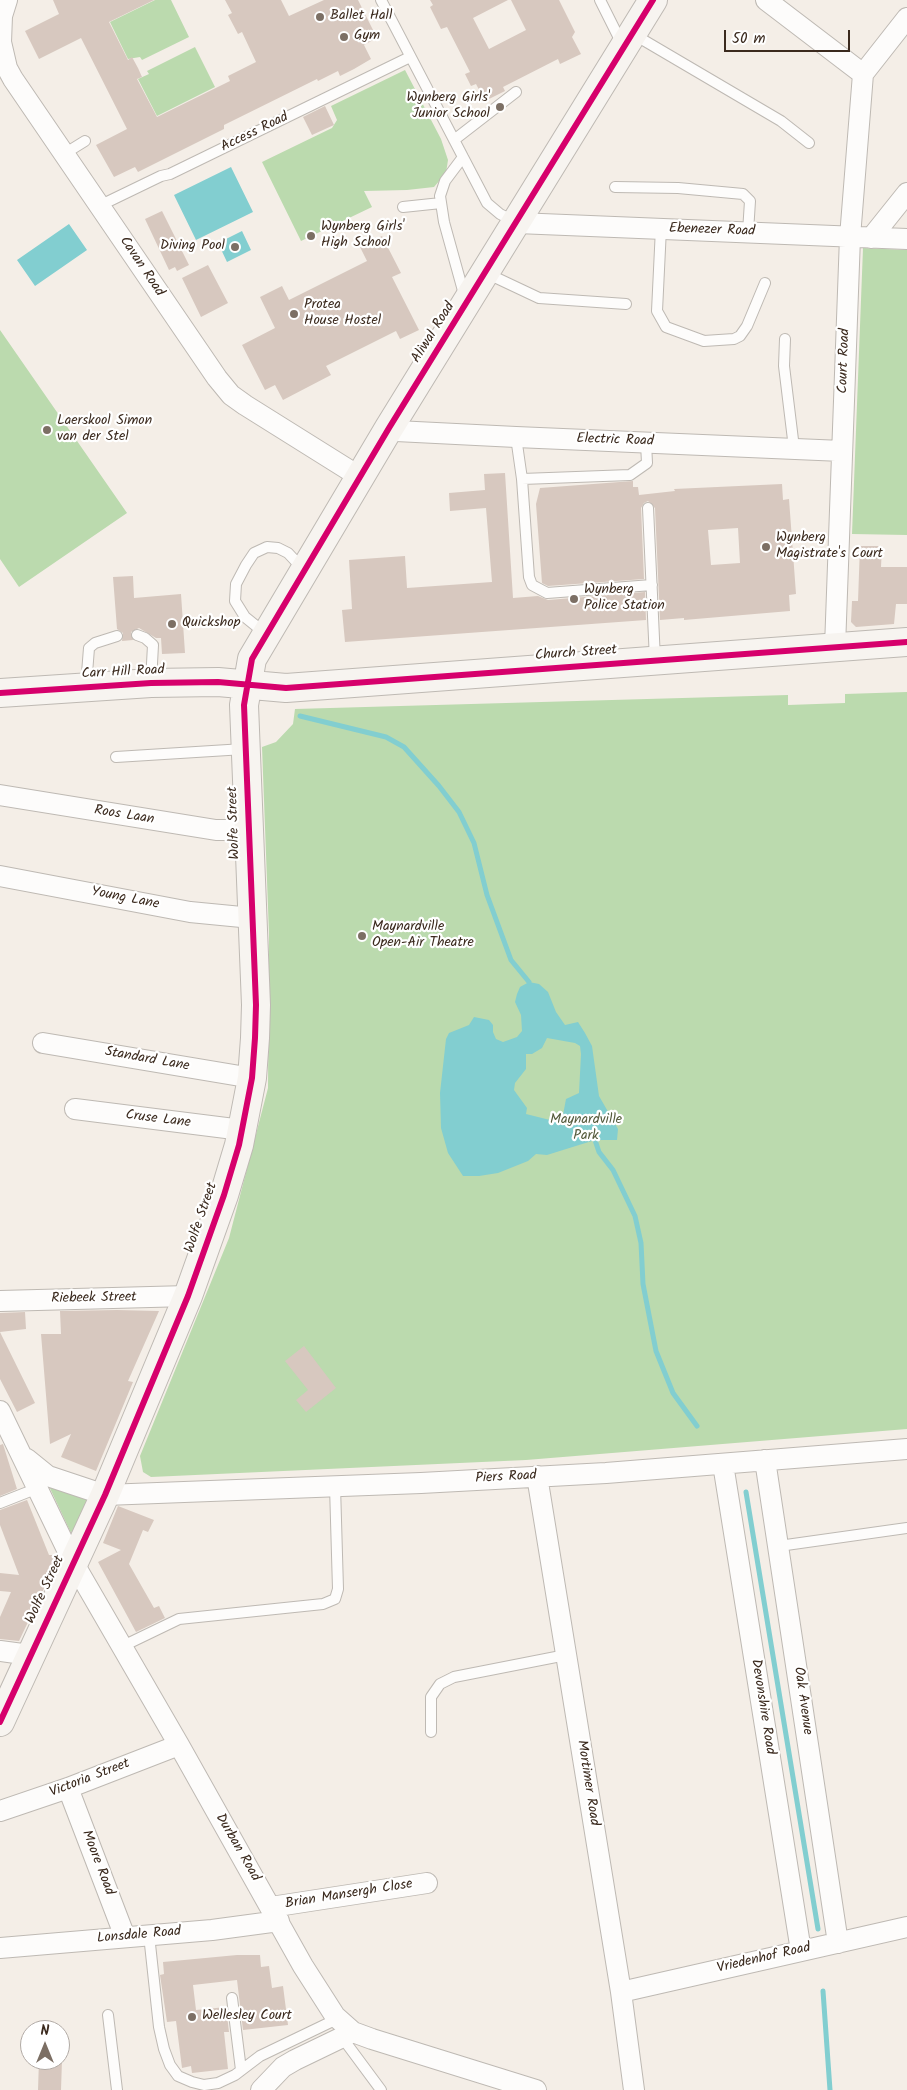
<!DOCTYPE html>
<style>
body{margin:0}
#map{position:relative;width:907px;height:2090px;overflow:hidden;background:#f4eee7;font-family:Kalam,sans-serif}
canvas{display:block}
.north{position:absolute;left:20px;top:2020px;width:50px;height:50px;box-sizing:border-box;background:#fff;border:1px solid #b1aaa5;border-radius:50%;rotate:0deg;font-size:14px;font-weight:700;line-height:20px;text-align:center;color:#3b2a1e}
.north::after{content:'';display:block;margin:auto;width:18px;height:22px;background:#7c6f64;clip-path:polygon(50% 0,100% 100%,50% 72%,0 100%)}
.scale{position:absolute;left:724px;top:30px;width:126px;height:22px;box-sizing:border-box;border:2px solid #3b2a1e;border-top:0;padding-left:6px;font-size:15px;line-height:18px;white-space:nowrap;color:#3b2a1e;-webkit-text-stroke:4px #fff;paint-order:stroke}
</style>
<div id="map">
<canvas width="907" height="2090"></canvas>
<div class="north">N</div>
<div class="scale">50 m</div>
</div>
<script>
const g = document.querySelector('canvas').getContext('2d');
g.lineJoin = 'round';
function paint(path, color) {
  g.fillStyle = color;
  g.fill(path, 'evenodd');
}
function shape(rows) {
  const path = new Path2D();
  for (const r of rows) {
    path.moveTo(r[0], r[1]);
    for (let i = 2; i < r.length; i += 2) path.lineTo(r[i], r[i + 1]);
  }
  return path;
}
function trace(path, color, width, dash) {
  g.strokeStyle = color;
  g.lineWidth = width;
  g.lineCap = dash ? 'butt' : 'round';
  g.setLineDash(dash || []);
  g.stroke(path);
}
function write(font, color, halo, rows, align = 'center') {
  g.font = font + ' Kalam,sans-serif';
  g.lineWidth = 4.5;
  g.setLineDash([]);
  g.textBaseline = 'middle';
  g.strokeStyle = halo;
  g.fillStyle = color;
  for (const [text, x, y, turn = 0] of rows) {
    g.save();
    g.translate(x, y);
    g.rotate((+turn || 0) * Math.PI / 180);
    g.textAlign = isNaN(turn) ? turn : align;
    if (halo) g.strokeText(text, 0, 0);
    g.fillText(text, 0, 0);
    g.restore();
  }
}
const green = shape([
 [155,0,171,0,189,37,142,60,140,57,128,59,110,22],
 [195,47,215,87,157,116,138,79,149,74,147,71],
 [405,70,441,139,448,160,446,173,434,187,407,190,364,191,372,207,301,241,262,162,332,128,337,120,331,106],
 [863,248,907,250,907,535,852,534],
 [0,330,127,513,19,587,0,559],
 [907,692,907,1429,526,1460,151,1477,143,1472,140,1456,229,1238,268,1088,269,934,262,747,276,742,293,724,295,709,788,695,788,705,845,703,845,694],
 [47,1482,90,1500,71,1533]
]);
const water = shape([
 [231,167,253,212,196,240,174,195],
 [69,224,87,250,35,286,17,260],
 [242,231,251,250,227,262,218,243],
 [529,982,539,984,548,992,556,1012,565,1025,578,1022,585,1033,592,1046,599,1096,618,1129,617,1140,595,1140,547,1155,536,1154,528,1161,498,1173,479,1176,463,1176,448,1153,441,1128,440,1093,446,1039,449,1033,469,1025,474,1017,489,1020,493,1025,493,1032,496,1039,503,1042,517,1037,522,1031,521,1015,515,1002,517,994,520,987],
 [547,1038,575,1043,580,1046,581,1054,579,1093,566,1099,563,1115,550,1120,526,1114,527,1108,514,1090,515,1083,526,1069,526,1054,532,1054,542,1048]
]);
const stream = shape([
 [300,716,386,737,404,747,439,786,459,812,474,843,487,895,511,960,529,982],
 [595,1140,599,1152,613,1170,635,1216,641,1243,643,1284,656,1351,673,1393,697,1426],
 [746,1492,818,1929],
 [823,1991,830,2090]
]);
const building = shape([
 [53,0,154,0,109,22,128,60,132,57,138,68,142,77,137,79,157,117,230,81,228,76,256,62,242,32,238,34,228,15,232,13,225,0,281,0,289,16,324,0,358,0,377,38,364,45,371,59,354,69,340,76,338,71,318,81,317,79,224,125,224,129,138,172,135,167,114,177,96,145,127,129,81,38,39,59,25,31,59,14],
 [430,0,508,0,473,18,489,49,526,30,511,0,559,0,575,32,572,37,581,54,560,64,558,59,503,87,505,91,485,101,476,84,471,86,465,74,470,72,447,27,441,29,430,7,433,5],
 [325,106,334,125,312,135,303,117],
 [162,211,189,265,177,271,175,267,169,270,145,219],
 [382,236,401,273,392,277,419,330,400,339,396,331,326,366,331,375,283,400,275,385,265,390,242,345,275,328,260,297,282,286,289,300,367,261,360,247],
 [208,265,228,303,201,317,182,278],
 [505,473,513,598,538,596,548,600,645,592,646,620,345,642,342,610,352,609,349,560,405,556,407,588,492,582,486,508,450,511,449,493,485,490,484,474],
 [633,481,633,487,638,487,639,495,675,491,674,489,782,484,783,500,789,499,796,594,789,595,790,611,684,620,684,618,660,620,655,508,648,501,644,503,641,508,644,579,548,586,542,583,536,504,540,488],
 [738,528,740,563,711,565,708,530],
 [860,546,882,546,881,567,907,567,907,604,896,604,894,624,856,627,851,622,852,601,858,601],
 [133,576,134,598,181,594,185,653,162,654,161,638,156,638,139,628,131,632,133,640,122,641,123,633,117,629,113,577],
 [117,1310,159,1311,128,1381,133,1382,96,1471,61,1457,71,1434,50,1444,41,1334,61,1334,60,1311],
 [25,1312,26,1329,0,1332,0,1313],
 [0,1332,35,1403,17,1412,0,1379],
 [304,1346,336,1388,306,1412,296,1400,308,1390,285,1361],
 [3,1444,17,1489,0,1496,0,1445],
 [27,1500,49,1555,55,1555,57,1561,19,1641,0,1639,0,1617,11,1592,0,1591,0,1573,19,1575,0,1525,0,1510],
 [118,1506,154,1520,148,1532,143,1530,129,1564,154,1608,159,1606,165,1618,136,1632,98,1562,121,1550,103,1543],
 [237,1955,260,1955,261,1967,269,1966,272,1988,283,1986,288,2025,243,2030,237,1980,193,1985,196,2010,226,2007,229,2032,224,2032,228,2069,192,2073,191,2066,182,2068,176,2021,167,2022,160,1975,164,1974,163,1962],
 [39,2060,62,2060,61,2090,38,2090]
]);
const lane = shape([
 [381,0,487,203,500,214,516,222],
 [600,0,622,44],
 [633,34,781,121,809,143],
 [454,140,516,92],
 [64,154,85,141],
 [463,157,445,181,440,196,444,222,465,298],
 [615,187,678,188,743,194,750,201,748,232],
 [99,206,161,176,170,174,410,57],
 [403,207,441,203],
 [661,228,657,311,666,327,704,341,734,339,740,336,747,326,765,283],
 [486,273,539,298,626,304],
 [785,339,784,366,794,448],
 [516,437,522,479,529,577,532,585,547,593,652,585],
 [522,479,630,475,647,463,646,443],
 [648,508,655,660],
 [266,634,245,617,235,601,236,584,246,565,254,553,267,547,278,548,288,553,303,569],
 [137,635,145,638,153,645,151,682],
 [86,686,89,648,95,643,117,636],
 [116,757,244,749],
 [0,1503,38,1488],
 [779,1546,907,1528],
 [123,1646,179,1619,323,1604,335,1599,338,1589,335,1486],
 [431,1732,431,1697,440,1684,454,1677,566,1655],
 [149,1935,159,2027,164,2049,170,2065,178,2076,192,2082,204,2085,218,2083,235,2075,260,2056,337,2019],
 [232,1998,241,2070],
 [108,2015,117,2090],
 [341,2036,381,2090]
]);
const street = shape([
 [7,0,2,16,1,42,7,68,13,79,217,378,231,395,245,405,360,477],
 [766,0,863,74],
 [863,74,907,18],
 [517,223,907,239],
 [871,238,907,193],
 [389,428,396,431,516,437,842,451],
 [835,647,850,237,863,74],
 [0,795,216,830,248,830],
 [0,876,190,912,252,918],
 [43,1043,252,1078],
 [75,1109,242,1130],
 [0,1301,188,1296],
 [0,1411,73,1562,179,1745,303,1966,335,2016,353,2032,372,2039,536,2090],
 [27,1459,48,1476,105,1495,421,1483,606,1473,907,1449],
 [765,1460,838,1943],
 [723,1464,801,1951],
 [537,1476,621,1992,634,2090],
 [0,1651,30,1655],
 [68,1788,125,1937],
 [0,1811,68,1788,179,1745],
 [271,1907,427,1883],
 [0,1948,212,1930,279,1921],
 [621,1992,907,1927],
 [261,2090,283,2067,295,2060,353,2032]
]);
const secondary = shape([
 [0,693,151,683,218,682,286,688,907,642],
 [0,1722,105,1495,188,1296,224,1195,239,1145,252,1078,255,1038,256,1005,244,705,252,659,389,428,653,0]
]);
const cycleway = shape([
 [0,693,151,683,218,682,286,688,907,642],
 [0,1722,105,1495,188,1296,224,1195,239,1145,252,1078,255,1038,256,1005,244,705,252,659,389,428,653,0]
]);
const markers = [
 [320,17,5,"#7c6f64"],
 [344,37,5,"#7c6f64"],
 [500,107,5,"#7c6f64"],
 [311,236,5,"#7c6f64"],
 [235,247,5,"#7c6f64"],
 [294,314,5,"#7c6f64"],
 [47,430,5,"#7c6f64"],
 [766,547,5,"#7c6f64"],
 [574,599,5,"#7c6f64"],
 [172,624,5,"#7c6f64"],
 [362,936,5,"#7c6f64"],
 [192,2017,5,"#7c6f64"]
];
const poiNames = [
 ["Ballet Hall",330,17],
 ["Gym",354,37],
 ["Wynberg Girls'",490,99,"right"],
 ["Junior School",490,115,"right"],
 ["Wynberg Girls'",321,228],
 ["High School",321,244],
 ["Diving Pool",225,247,"right"],
 ["Protea",304,306],
 ["House Hostel",304,322],
 ["Laerskool Simon",57,422],
 ["van der Stel",57,438],
 ["Wynberg",776,539],
 ["Magistrate's Court",776,555],
 ["Wynberg",584,591],
 ["Police Station",584,607],
 ["Quickshop",182,624],
 ["Maynardville",372,928],
 ["Open-Air Theatre",372,944],
 ["Wellesley Court",202,2017]
];
const streetNames = [
 ["Access Road",255,133,-26],
 ["Ebenezer Road",712,231,2],
 ["Cavan Road",141,267,56],
 ["Aliwal Road",434,333,-58],
 ["Court Road",845,361,-88],
 ["Electric Road",615,441,2],
 ["Church Street",576,654,-4],
 ["Carr Hill Road",123,673,-3],
 ["Roos Laan",124,816,9],
 ["Wolfe Street",235,823,-92],
 ["Young Lane",125,899,11],
 ["Standard Lane",147,1060,10],
 ["Cruse Lane",158,1120,7],
 ["Wolfe Street",202,1218,-71],
 ["Riebeek Street",94,1299,-1],
 ["Piers Road",506,1478,-3],
 ["Wolfe Street",46,1590,-65],
 ["Oak Avenue",802,1701,82],
 ["Devonshire Road",762,1707,81],
 ["Victoria Street",90,1779,-21],
 ["Mortimer Road",587,1783,81],
 ["Durban Road",237,1848,60],
 ["Moore Road",97,1863,69],
 ["Brian Mansergh Close",349,1895,-9],
 ["Lonsdale Road",139,1936,-5],
 ["Vriedenhof Road",764,1959,-13]
];
const parkNames = [
 ["Maynardville",586,1121],
 ["Park",586,1137]
];
paint(green, '#bbdaae');
paint(water, '#82ced0');
trace(stream, '#82ced0', 5);
paint(building, '#d7c8bf');
trace(lane, '#beb9b3', 12);
trace(street, '#beb9b3', 22);
trace(secondary, '#beb9b3', 30);
trace(lane, '#fdfcfb', 10);
trace(street, '#fdfcfb', 20);
trace(secondary, '#f7f4f0', 28);
trace(cycleway, '#d6006c', 6);
for (const [x, y, r, color] of markers) {
  const dot = new Path2D();
  dot.arc(x, y, r, 0, 2 * Math.PI);
  g.fillStyle = color;
  g.fill(dot);
  trace(dot, '#fff', 2);
}
write('14px', '#3b2a1e', '#fff', poiNames, 'left');
write('14px', '#3b2a1e', '#fff', streetNames);
write('14px', '#545a3b', '#fff', parkNames);
</script>
